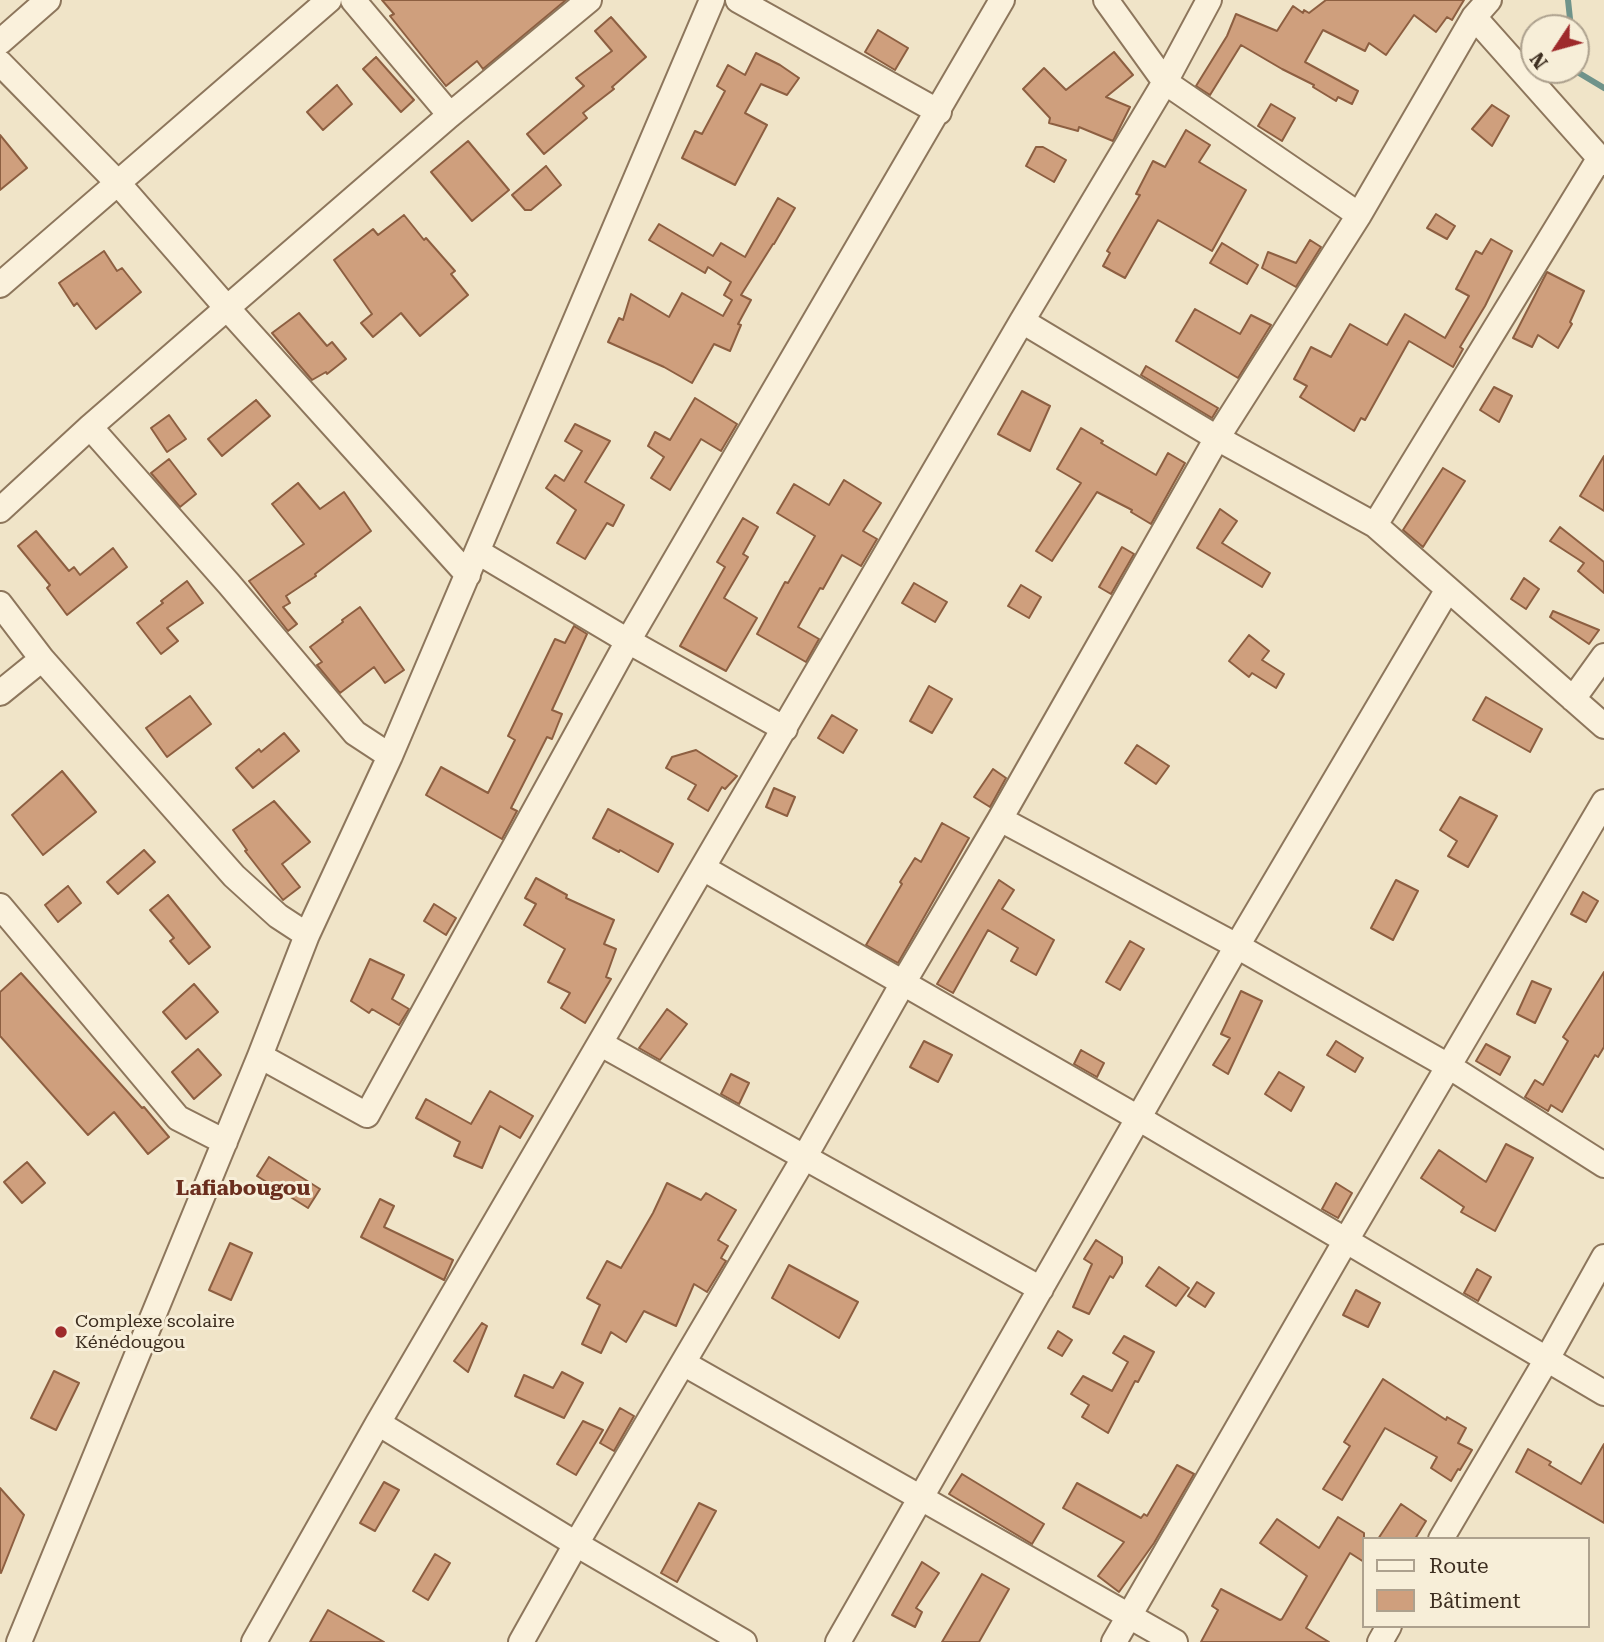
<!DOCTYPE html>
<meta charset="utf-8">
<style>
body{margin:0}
#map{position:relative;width:1604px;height:1642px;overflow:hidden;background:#f0e4c8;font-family:"Roboto Serif",serif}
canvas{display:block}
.legend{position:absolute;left:1362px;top:1537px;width:228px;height:91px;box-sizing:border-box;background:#f7eed8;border:2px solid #ada18e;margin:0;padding:9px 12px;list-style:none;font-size:21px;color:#3d2e20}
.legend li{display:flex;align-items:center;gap:14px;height:35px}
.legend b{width:35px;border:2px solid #ada18e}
.north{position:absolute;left:1520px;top:14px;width:70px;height:70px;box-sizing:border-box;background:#f7eed8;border:2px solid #ada18e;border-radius:50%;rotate:234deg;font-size:19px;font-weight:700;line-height:28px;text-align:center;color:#3d2e20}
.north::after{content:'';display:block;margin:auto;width:24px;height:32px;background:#9e2a2b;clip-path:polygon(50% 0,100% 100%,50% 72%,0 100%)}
</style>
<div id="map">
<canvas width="1604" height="1642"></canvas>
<ul class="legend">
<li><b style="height:9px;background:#faf1dc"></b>Route</li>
<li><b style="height:19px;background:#cf9f7d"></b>Bâtiment</li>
</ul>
<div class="north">N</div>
</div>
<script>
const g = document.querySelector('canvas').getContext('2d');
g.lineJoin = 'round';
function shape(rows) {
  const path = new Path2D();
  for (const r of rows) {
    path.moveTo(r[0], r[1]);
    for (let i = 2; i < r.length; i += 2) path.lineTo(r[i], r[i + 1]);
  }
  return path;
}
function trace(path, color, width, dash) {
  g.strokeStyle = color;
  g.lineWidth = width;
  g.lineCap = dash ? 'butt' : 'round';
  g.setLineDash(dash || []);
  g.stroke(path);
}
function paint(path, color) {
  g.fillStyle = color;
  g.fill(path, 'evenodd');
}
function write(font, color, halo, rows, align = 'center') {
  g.font = font + ' "Roboto Serif",serif';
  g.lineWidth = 6;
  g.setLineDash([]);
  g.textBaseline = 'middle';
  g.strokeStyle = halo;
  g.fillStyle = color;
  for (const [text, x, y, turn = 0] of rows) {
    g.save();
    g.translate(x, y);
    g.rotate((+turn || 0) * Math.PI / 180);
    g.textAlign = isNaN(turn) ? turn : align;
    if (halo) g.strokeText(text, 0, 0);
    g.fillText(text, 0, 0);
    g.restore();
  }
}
const stream = shape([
 [1568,0,1571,28],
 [1574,70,1604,88]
]);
const building = shape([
 [382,0,566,0,483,69,477,61,446,86,390,16,394,14,382,0],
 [1326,0,1464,0,1452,20,1447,17,1436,32,1414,15,1386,55,1369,43,1365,51,1323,30,1305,62,1358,91,1352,104,1338,97,1336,101,1313,87,1314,85,1282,69,1241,45,1210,95,1196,86,1227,36,1236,14,1277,31,1293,6,1303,13,1304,10,1309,13,1326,0],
 [611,17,646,57,612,87,614,89,583,113,587,118,544,154,527,134,584,86,576,78,612,51,595,31,611,17],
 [878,30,908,48,895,70,865,52,878,30],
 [1114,52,1133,75,1106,97,1130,107,1113,141,1079,127,1078,131,1049,123,1050,118,1023,89,1044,68,1066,90,1114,52],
 [756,53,780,65,799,78,787,95,761,84,745,113,767,125,735,185,682,158,695,131,702,134,725,91,717,86,728,65,745,75,756,53],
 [376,57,414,100,401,112,363,69,376,57],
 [337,85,352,104,323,130,307,112,337,85],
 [1271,104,1295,118,1282,141,1258,126,1271,104],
 [1492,105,1509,116,1492,146,1472,129,1492,105],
 [1186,130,1210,145,1199,162,1246,190,1212,251,1158,220,1125,278,1103,266,1110,253,1107,251,1140,195,1136,194,1153,161,1165,167,1186,130],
 [0,135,27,168,0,190,0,135],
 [468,141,509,190,472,221,431,172,468,141],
 [1036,147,1043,147,1066,160,1054,182,1026,166,1036,147],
 [546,166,561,185,531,210,525,210,512,195,546,166],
 [778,198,795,208,774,244,773,244,741,295,751,300,738,324,741,325,730,351,714,344,692,383,664,367,608,342,619,318,623,320,631,294,669,317,682,293,723,316,732,300,724,295,731,282,708,267,705,273,649,240,659,224,713,256,721,243,745,257,778,198],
 [1436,214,1455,226,1447,239,1427,228,1436,214],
 [404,215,424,240,426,238,455,271,451,274,468,295,420,336,401,313,373,337,361,323,372,314,334,260,373,229,378,235,404,215],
 [1491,239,1512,251,1485,306,1460,347,1463,349,1453,367,1409,341,1365,420,1361,418,1354,431,1300,397,1307,386,1294,379,1311,347,1331,357,1350,324,1387,345,1405,314,1445,338,1469,296,1456,289,1476,251,1482,254,1491,239],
 [1310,240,1321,247,1296,287,1262,268,1268,252,1296,263,1310,240],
 [1222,243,1258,265,1247,284,1210,263,1222,243],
 [104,251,117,271,122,268,141,292,96,329,77,303,74,306,59,283,104,251],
 [1547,272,1584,291,1570,322,1572,324,1558,348,1538,335,1532,347,1513,338,1547,272],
 [1195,309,1240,334,1251,315,1271,325,1238,378,1176,341,1195,309],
 [299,313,327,346,332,342,346,359,327,374,326,372,312,380,272,333,299,313],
 [1146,366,1218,408,1212,418,1141,375,1146,366],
 [1494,387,1512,396,1499,422,1480,410,1494,387],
 [1022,391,1050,406,1030,451,998,434,1022,391],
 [695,398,737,424,721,451,701,439,670,490,651,478,664,457,648,446,655,432,670,440,695,398],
 [256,400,270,416,222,456,208,439,256,400],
 [169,415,186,439,167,452,151,428,169,415],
 [575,424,610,441,585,482,624,505,613,526,607,523,585,559,557,543,576,510,546,488,555,475,564,481,582,451,565,441,575,424],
 [1081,428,1103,441,1101,443,1156,475,1168,453,1185,463,1151,524,1131,512,1132,510,1097,492,1052,561,1036,551,1081,483,1057,469,1081,428],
 [1604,456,1604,511,1580,496,1604,456],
 [169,459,196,494,180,507,151,473,169,459],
 [1443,468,1465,481,1423,547,1403,530,1443,468],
 [844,480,881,503,863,531,877,539,861,566,842,555,823,589,820,588,798,627,819,639,806,662,757,634,785,582,788,583,815,536,777,513,794,484,829,505,844,480],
 [298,483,320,509,344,492,371,531,315,574,316,576,286,596,290,603,283,607,297,624,288,631,249,581,304,544,272,504,298,483],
 [1220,509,1237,521,1222,543,1270,573,1262,587,1197,548,1220,509],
 [743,518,758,527,743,554,748,557,724,598,757,618,726,671,680,646,725,567,717,562,743,518],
 [1560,527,1604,562,1604,593,1578,571,1584,563,1550,541,1560,527],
 [36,531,69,571,74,567,80,575,113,548,127,567,67,615,47,588,50,585,18,546,36,531],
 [1122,547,1134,554,1111,594,1099,587,1122,547],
 [1524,578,1539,589,1526,609,1511,599,1524,578],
 [187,581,203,603,167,628,178,641,161,654,137,623,163,603,161,601,187,581],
 [914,583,947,602,935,622,902,603,914,583],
 [1021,585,1041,597,1029,618,1008,606,1021,585],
 [360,607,404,670,385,683,374,667,340,693,317,665,322,662,310,647,343,622,342,620,360,607],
 [1553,611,1599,630,1589,644,1550,617,1553,611],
 [574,626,587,634,552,710,562,714,552,739,547,737,511,808,517,811,502,839,426,795,441,767,488,793,515,740,508,736,555,639,565,643,574,626],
 [1249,635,1269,651,1262,660,1284,674,1276,688,1252,673,1249,677,1229,661,1249,635],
 [929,686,952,699,932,733,910,721,929,686],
 [190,696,211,724,167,757,146,728,190,696],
 [1486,697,1542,729,1530,752,1473,720,1486,697],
 [832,715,857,730,843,753,818,738,832,715],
 [284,733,299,751,253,788,236,768,259,749,261,752,284,733],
 [1137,745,1169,766,1156,784,1125,763,1137,745],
 [696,750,737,776,725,789,722,787,708,811,688,799,696,785,666,768,672,757,696,750],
 [993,769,1006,778,990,807,974,797,993,769],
 [62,771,96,812,43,855,12,815,62,771],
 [774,788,795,797,787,816,766,807,774,788],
 [1460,797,1497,816,1468,867,1448,856,1457,841,1440,830,1460,797],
 [274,801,310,842,282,864,300,887,283,900,245,851,247,850,233,830,274,801],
 [608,809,673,844,658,872,620,850,619,852,593,838,608,809],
 [942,823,969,838,898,963,866,945,902,884,900,882,915,858,921,862,942,823],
 [144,850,155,862,118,894,107,882,144,850],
 [536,878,567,895,566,898,614,920,604,944,616,949,606,977,611,979,585,1023,561,1008,570,993,548,982,565,949,524,925,536,904,525,898,536,878],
 [999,880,1014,890,1002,909,1054,940,1036,975,1011,961,1018,948,988,930,953,993,937,984,999,880],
 [1396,880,1418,891,1393,940,1371,928,1396,880],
 [68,886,81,903,58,922,45,905,68,886],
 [1583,892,1598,901,1586,922,1571,914,1583,892],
 [168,895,210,947,189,964,170,941,174,938,150,910,168,895],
 [434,904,456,918,446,935,424,921,434,904],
 [1130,941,1144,949,1120,990,1106,982,1130,941],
 [370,959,404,975,392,999,409,1009,399,1025,372,1009,369,1013,351,1001,370,959],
 [1604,972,1604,1047,1598,1057,1595,1055,1562,1112,1551,1105,1548,1111,1525,1097,1535,1080,1543,1085,1568,1041,1563,1037,1604,972],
 [21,973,142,1108,144,1107,169,1137,148,1154,114,1112,88,1135,0,1036,0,992,21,973],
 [1532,981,1551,989,1535,1023,1517,1014,1532,981],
 [194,984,218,1012,186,1039,163,1012,194,984],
 [1241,991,1262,1001,1228,1074,1213,1065,1230,1038,1221,1034,1241,991],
 [667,1009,687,1024,660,1060,639,1048,667,1009],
 [924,1041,952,1055,938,1082,910,1067,924,1041],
 [1336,1041,1363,1058,1355,1072,1327,1055,1336,1041],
 [1486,1044,1510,1057,1500,1075,1476,1061,1486,1044],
 [198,1049,221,1075,194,1099,172,1072,198,1049],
 [1081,1050,1104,1063,1097,1077,1074,1064,1081,1050],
 [1279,1072,1304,1087,1291,1111,1265,1094,1279,1072],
 [731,1074,749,1083,739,1104,721,1094,731,1074],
 [490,1091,533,1116,520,1138,500,1126,482,1168,454,1156,460,1142,416,1118,426,1099,471,1124,490,1091],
 [1506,1144,1533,1158,1495,1231,1461,1212,1464,1207,1421,1178,1439,1150,1486,1182,1506,1144],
 [269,1157,320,1189,308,1208,257,1176,269,1157],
 [27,1162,45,1183,22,1203,4,1182,27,1162],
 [667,1183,701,1200,706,1193,736,1210,718,1240,728,1246,721,1258,726,1261,707,1292,694,1284,676,1326,644,1311,626,1342,611,1332,601,1353,582,1344,600,1305,587,1298,607,1261,621,1268,653,1213,667,1183],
 [1336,1183,1352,1193,1338,1218,1322,1209,1336,1183],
 [380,1199,394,1206,384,1227,453,1260,444,1280,361,1237,380,1199],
 [1096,1240,1122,1257,1122,1263,1113,1278,1110,1276,1089,1314,1073,1307,1092,1264,1084,1259,1096,1240],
 [230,1243,252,1253,231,1300,209,1290,230,1243],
 [789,1265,858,1302,839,1338,772,1298,789,1265],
 [1159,1267,1189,1288,1176,1306,1146,1286,1159,1267],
 [1477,1269,1491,1277,1478,1301,1464,1293,1477,1269],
 [1197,1282,1214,1293,1205,1307,1188,1296,1197,1282],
 [1356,1290,1380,1303,1368,1327,1343,1315,1356,1290],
 [482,1323,487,1326,468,1372,454,1361,482,1323],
 [1058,1331,1072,1340,1062,1356,1048,1348,1058,1331],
 [1124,1336,1154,1352,1138,1382,1135,1381,1108,1433,1082,1417,1089,1405,1071,1394,1083,1376,1112,1391,1128,1362,1113,1353,1124,1336],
 [54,1371,79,1383,56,1430,31,1418,54,1371],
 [562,1372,583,1383,564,1418,515,1396,524,1375,553,1388,562,1372],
 [1383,1379,1446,1420,1447,1417,1466,1428,1458,1443,1472,1450,1460,1470,1458,1469,1451,1481,1431,1468,1437,1457,1385,1428,1342,1500,1323,1489,1350,1446,1344,1442,1383,1379],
 [620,1408,634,1416,614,1451,600,1443,620,1408],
 [583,1421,603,1430,576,1475,557,1464,583,1421],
 [1604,1444,1604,1523,1516,1472,1528,1449,1551,1462,1549,1465,1581,1484,1604,1444],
 [1177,1465,1194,1474,1154,1543,1119,1592,1098,1576,1124,1542,1063,1508,1077,1483,1141,1518,1144,1514,1147,1516,1177,1465],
 [962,1474,1044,1524,1032,1544,949,1494,962,1474],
 [384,1482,399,1490,375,1531,360,1523,384,1482],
 [0,1488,24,1515,1,1573,0,1572,0,1488],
 [699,1503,716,1511,677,1582,661,1573,699,1503],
 [1401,1504,1426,1521,1415,1539,1378,1539,1401,1504],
 [1338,1517,1364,1533,1364,1562,1350,1553,1306,1628,1329,1642,1201,1642,1218,1610,1212,1606,1221,1589,1280,1620,1282,1619,1307,1576,1260,1543,1277,1519,1319,1548,1338,1517],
 [435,1554,450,1563,428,1600,413,1591,435,1554],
 [922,1562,939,1573,916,1608,922,1612,915,1627,892,1615,922,1562],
 [982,1574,1009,1589,979,1642,942,1642,982,1574],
 [328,1610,384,1642,310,1642,328,1610]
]);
const minor = shape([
 [353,0,450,115],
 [738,0,939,112],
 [1106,0,1165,82,1359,215],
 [1474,17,1604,163],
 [0,42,48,0],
 [0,63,117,182,227,308,468,575],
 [0,285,329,0],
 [1022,321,1217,438,1375,525,1604,726],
 [90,427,229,584,355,733,390,756],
 [0,510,90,427,227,308,450,115,589,0],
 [1375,525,1599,159],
 [478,552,628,641,785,729],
 [0,604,42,659,234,876,278,916,307,935],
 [0,693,42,659],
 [1573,699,1604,656],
 [1000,819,1237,946,1450,1067,1604,1165],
 [703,868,1140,1119,1604,1393],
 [0,906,178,1118,225,1142],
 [601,1044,1041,1289],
 [260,1056,367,1115,628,641,1002,0],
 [683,1363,1175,1642],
 [378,1423,576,1544,744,1642],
 [1441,1539,1547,1359,1604,1257],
 [19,1642,260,1056,307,935,390,756,712,0],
 [254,1642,378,1423,1022,321,1165,82,1209,0],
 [521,1642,576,1544,804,1158,903,983,1000,819,1217,438,1359,215,1474,17,1489,0],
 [838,1642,1237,946,1448,589],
 [1114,1642,1345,1242,1604,802],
 [1380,1642,1389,1626]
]);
const markers = [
 [61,1332,7,"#9e2a2b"]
];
const poiNames = [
 ["Complexe scolaire",75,1322],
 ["Kénédougou",75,1343]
];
const quarterNames = [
 ["Lafiabougou",243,1189]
];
trace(stream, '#6f938a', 6);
paint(building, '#cf9f7d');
trace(building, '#8d5f41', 2);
trace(minor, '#8d765c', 28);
trace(minor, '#faf1dc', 24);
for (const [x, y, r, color] of markers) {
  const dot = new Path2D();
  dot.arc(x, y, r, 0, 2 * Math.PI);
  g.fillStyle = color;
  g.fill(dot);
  trace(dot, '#f7eed8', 2.5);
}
write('18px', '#3d2e20', '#f7eed8', poiNames, 'left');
write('bold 21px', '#6b2e1e', '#f7eed8', quarterNames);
</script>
